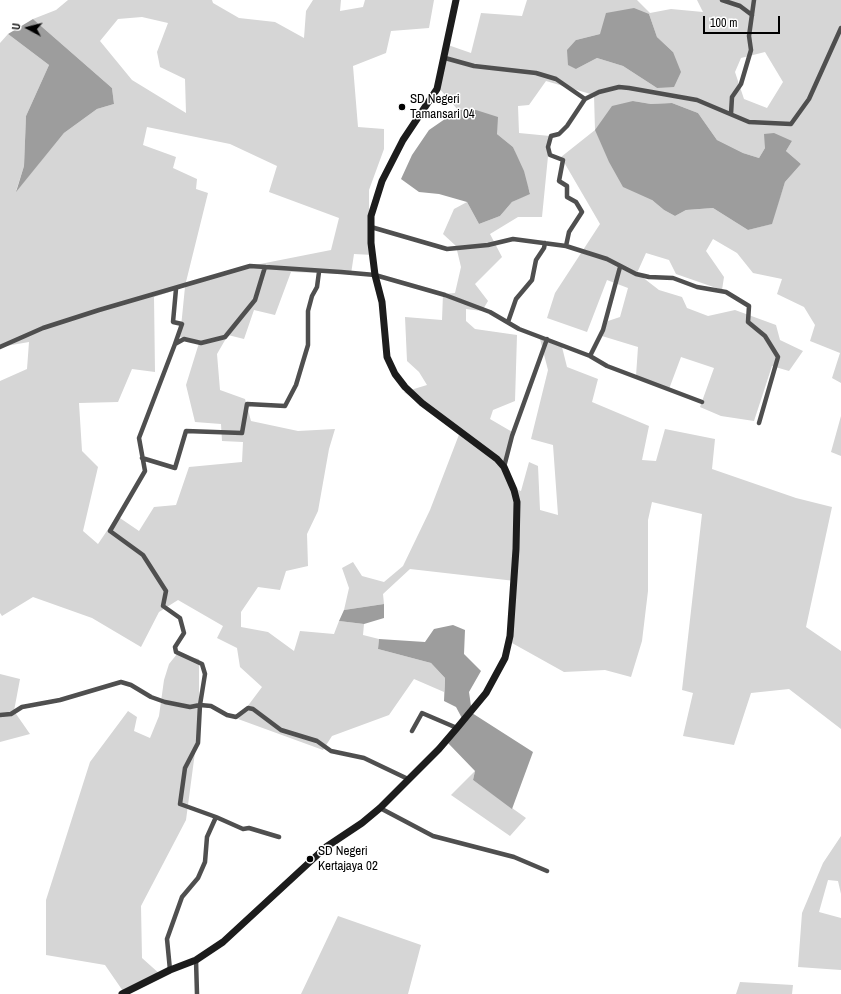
<!DOCTYPE html>
<style>
body{margin:0}
#map{position:relative;width:841px;height:994px;overflow:hidden;background:#fff;font-family:"Archivo Narrow",sans-serif}
canvas{display:block}
.north{position:absolute;left:8px;top:8px;width:40px;height:40px;-webkit-text-stroke:3px #fff;paint-order:stroke;rotate:277deg;font-size:11px;font-weight:700;line-height:16px;text-align:center;color:#000}
.north::after{content:'';display:block;margin:auto;width:14px;height:18px;background:#000;clip-path:polygon(50% 0,100% 100%,50% 72%,0 100%)}
.scale{position:absolute;left:703px;top:16px;width:77px;height:18px;box-sizing:border-box;border:2px solid #000;border-top:0;padding-left:5px;font-size:12px;line-height:14px;white-space:nowrap;color:#000;-webkit-text-stroke:3px #fff;paint-order:stroke}
</style>
<div id="map">
<canvas width="841" height="994"></canvas>
<div class="north">U</div>
<div class="scale">100 m</div>
</div>
<script>
const g = document.querySelector('canvas').getContext('2d');
g.lineJoin = 'round';
function paint(path, color) {
  g.fillStyle = color;
  g.fill(path, 'evenodd');
}
function shape(rows) {
  const path = new Path2D();
  for (const r of rows) {
    path.moveTo(r[0], r[1]);
    for (let i = 2; i < r.length; i += 2) path.lineTo(r[i], r[i + 1]);
  }
  return path;
}
function trace(path, color, width, dash) {
  g.strokeStyle = color;
  g.lineWidth = width;
  g.lineCap = dash ? 'butt' : 'round';
  g.setLineDash(dash || []);
  g.stroke(path);
}
function write(font, color, halo, rows, align = 'center') {
  g.font = font + ' "Archivo Narrow",sans-serif';
  g.lineWidth = 3;
  g.setLineDash([]);
  g.textBaseline = 'middle';
  g.strokeStyle = halo;
  g.fillStyle = color;
  for (const [text, x, y, turn = 0] of rows) {
    g.save();
    g.translate(x, y);
    g.rotate((+turn || 0) * Math.PI / 180);
    g.textAlign = isNaN(turn) ? turn : align;
    if (halo) g.strokeText(text, 0, 0);
    g.fillText(text, 0, 0);
    g.restore();
  }
}
const green = shape([
 [68,0,212,0,213,3,239,18,275,22,304,38,306,11,313,0,341,0,340,11,363,7,365,0,434,0,429,28,391,31,386,53,353,66,358,127,384,129,384,149,369,190,369,227,373,255,354,254,351,274,291,272,275,315,254,310,244,339,228,335,217,354,220,390,245,399,251,421,298,431,335,429,329,449,318,511,307,534,308,566,286,571,280,590,258,587,241,612,241,627,268,632,294,651,300,631,334,634,339,621,364,624,363,635,379,639,378,649,431,663,445,678,444,692,414,679,389,715,332,736,323,750,238,719,262,687,240,667,237,648,217,638,223,626,178,600,159,612,141,647,92,618,33,597,2,616,0,613,0,381,27,369,29,342,0,347,0,43,8,34,49,65,26,116,24,166,16,191,64,133,97,109,114,104,112,88,33,19,56,10],
 [142,17,168,23,157,52,160,67,185,79,186,113,132,80,100,41,118,19],
 [147,127,230,144,277,166,269,192,339,218,331,250,250,266,185,286,208,193,196,189,197,179,173,168,176,157,143,145],
 [185,287,180,337,199,343,186,385,195,422,221,424,222,441,243,442,242,462,189,467,176,505,154,507,139,531,117,516,98,544,83,531,98,467,82,451,79,403,118,402,132,369,155,372,154,297],
 [527,0,637,0,650,13,671,9,703,12,697,0,841,0,841,383,832,378,840,353,810,341,815,325,804,307,777,294,782,279,753,273,737,253,713,239,706,251,724,277,722,290,676,274,669,260,646,253,637,273,659,290,682,297,687,308,708,316,735,310,776,325,780,340,803,351,789,371,772,366,754,421,721,416,700,407,714,368,681,357,669,389,636,376,638,347,602,336,608,321,620,317,628,288,607,280,587,332,547,318,555,293,600,224,561,157,595,130,594,95,546,81,529,105,518,106,519,133,550,136,542,217,518,217,490,234,502,257,475,284,488,301,482,311,466,309,466,321,475,329,517,335,515,401,493,410,490,419,514,433,504,475,510,487,521,491,529,462,538,466,540,510,558,515,553,445,531,439,548,370,540,339,562,347,567,367,598,379,592,402,649,426,642,460,656,461,665,429,715,439,712,469,796,498,832,507,806,627,841,651,841,729,789,689,751,693,734,745,683,736,693,693,682,690,702,514,652,502,648,520,648,591,642,641,631,677,605,670,564,672,512,643,515,581,410,569,383,594,384,604,344,610,349,588,342,568,353,562,362,576,384,582,403,566,430,510,460,432,404,392,427,385,419,372,407,361,405,317,442,320,443,294,455,293,461,267,456,246,443,234,454,209,467,202,479,224,500,216,512,202,530,193,513,147,497,134,476,110,458,110,438,87,448,45,471,53,481,13,522,16],
 [649,14,657,37,673,52,657,88,623,66,597,58,576,69,576,40,600,34],
 [765,52,783,82,767,108,744,99,735,72,741,58],
 [633,101,651,104,672,103,698,113,717,140,743,153,759,158,765,148,792,141,786,151,801,164,785,182,771,224,748,230,713,208,686,210,675,216,664,210,652,200],
 [841,416,841,456,831,452],
 [177,654,199,659,199,722,186,820,141,906,142,958,161,975,125,994,105,965,46,955,46,900,90,762,128,711,137,717,134,731,150,738,159,716,164,680,169,664],
 [0,674,20,679,14,711,30,734,0,742],
 [475,771,473,780,526,818,510,836,451,795],
 [841,836,841,894,838,881,828,880,819,912,841,918,841,970,798,967,802,913,823,863],
 [338,916,421,945,408,994,301,994],
 [740,982,793,985,792,994,736,994]
]);
const water = shape([
 [634,8,649,14,657,37,673,52,681,72,674,87,657,88,623,66,597,58,576,69,568,65,567,50,576,40,600,34,606,13],
 [33,19,112,88,114,104,97,109,64,133,16,192,24,166,26,116,49,65,8,34],
 [633,101,651,104,672,103,698,113,717,140,743,153,759,158,765,148,764,134,774,133,792,141,786,151,801,164,785,182,772,224,748,230,713,208,686,210,675,216,664,210,652,200,623,187,609,162,595,130,612,106],
 [458,110,476,110,498,117,497,134,513,147,524,171,530,194,512,202,500,216,479,224,467,202,439,194,419,192,401,179,412,155,429,130],
 [384,604,384,618,364,624,339,621,344,610],
 [453,625,465,630,464,654,481,671,469,692,472,713,533,752,512,809,473,780,475,771,448,743,464,722,456,707,444,701,445,678,431,663,378,649,379,639,425,642,434,629]
]);
const street = shape([
 [722,0,740,6,752,15],
 [445,58,474,66,536,73,556,79,585,99],
 [731,114,732,97,741,84,751,50,749,36,754,0],
 [371,227,447,249,488,245,513,239,566,246,607,259,636,274,649,277,673,278,697,287,726,292,749,306,748,322,765,336,778,357,759,423],
 [566,246,569,232,582,212,576,202,567,197,567,186,559,181,563,160,550,155,548,147,551,136,559,134,567,126,585,99,599,92,619,87,629,88,697,100,749,122,791,124,809,99,841,28],
 [508,322,516,299,532,280,536,260,544,248,545,243],
 [175,344,182,324,173,322,176,289],
 [0,347,43,328,99,310,250,266,341,272,375,275,445,295,490,312,519,329,590,356,607,366,702,402],
 [590,356,603,330,620,267],
 [142,458,175,468,186,431,242,433,247,404,285,406,296,385,308,345,308,311,312,296,317,287,319,272],
 [504,467,512,436,547,339],
 [0,715,11,714,22,707,60,700,121,682,131,685,151,697,165,702,190,707,200,705,211,706,227,715,236,717,248,708,253,709,281,730,317,741,331,751,364,758,408,779],
 [412,731,422,713,457,728],
 [380,808,433,836,514,857,547,871],
 [216,817,243,829,249,828,279,837],
 [196,960,197,994],
 [170,970,167,939,182,897,198,878,205,862,207,837,216,817,180,804,185,768,198,743,200,705,205,674,202,664,176,652,175,647,184,633,180,618,163,606,166,591,143,555,110,531,145,471,139,438,175,344,184,339,201,343,225,337,255,300,265,267]
]);
const secondary = shape([
 [122,994,170,970,196,960,223,942,326,847,362,823,380,808,439,749,457,728,486,693,505,658,510,636,516,549,517,502,514,490,504,467,497,459,422,403,405,387,395,374,387,357,382,302,375,275,371,243,371,216,382,181,403,140,437,89,456,0]
]);
const markers = [
 [402,107,4,"#000"],
 [310,859,4,"#000"]
];
const poiNames = [
 ["SD Negeri",410,100],
 ["Tamansari 04",410,115],
 ["SD Negeri",318,852],
 ["Kertajaya 02",318,867]
];
paint(green, '#d6d6d6');
paint(water, '#9d9d9d');
trace(street, '#4f4f4f', 4.5);
trace(secondary, '#1c1c1c', 7);
for (const [x, y, r, color] of markers) {
  const dot = new Path2D();
  dot.arc(x, y, r, 0, 2 * Math.PI);
  g.fillStyle = color;
  g.fill(dot);
  trace(dot, '#fff', 1.5);
}
write('13px', '#000', '#fff', poiNames, 'left');
</script>
